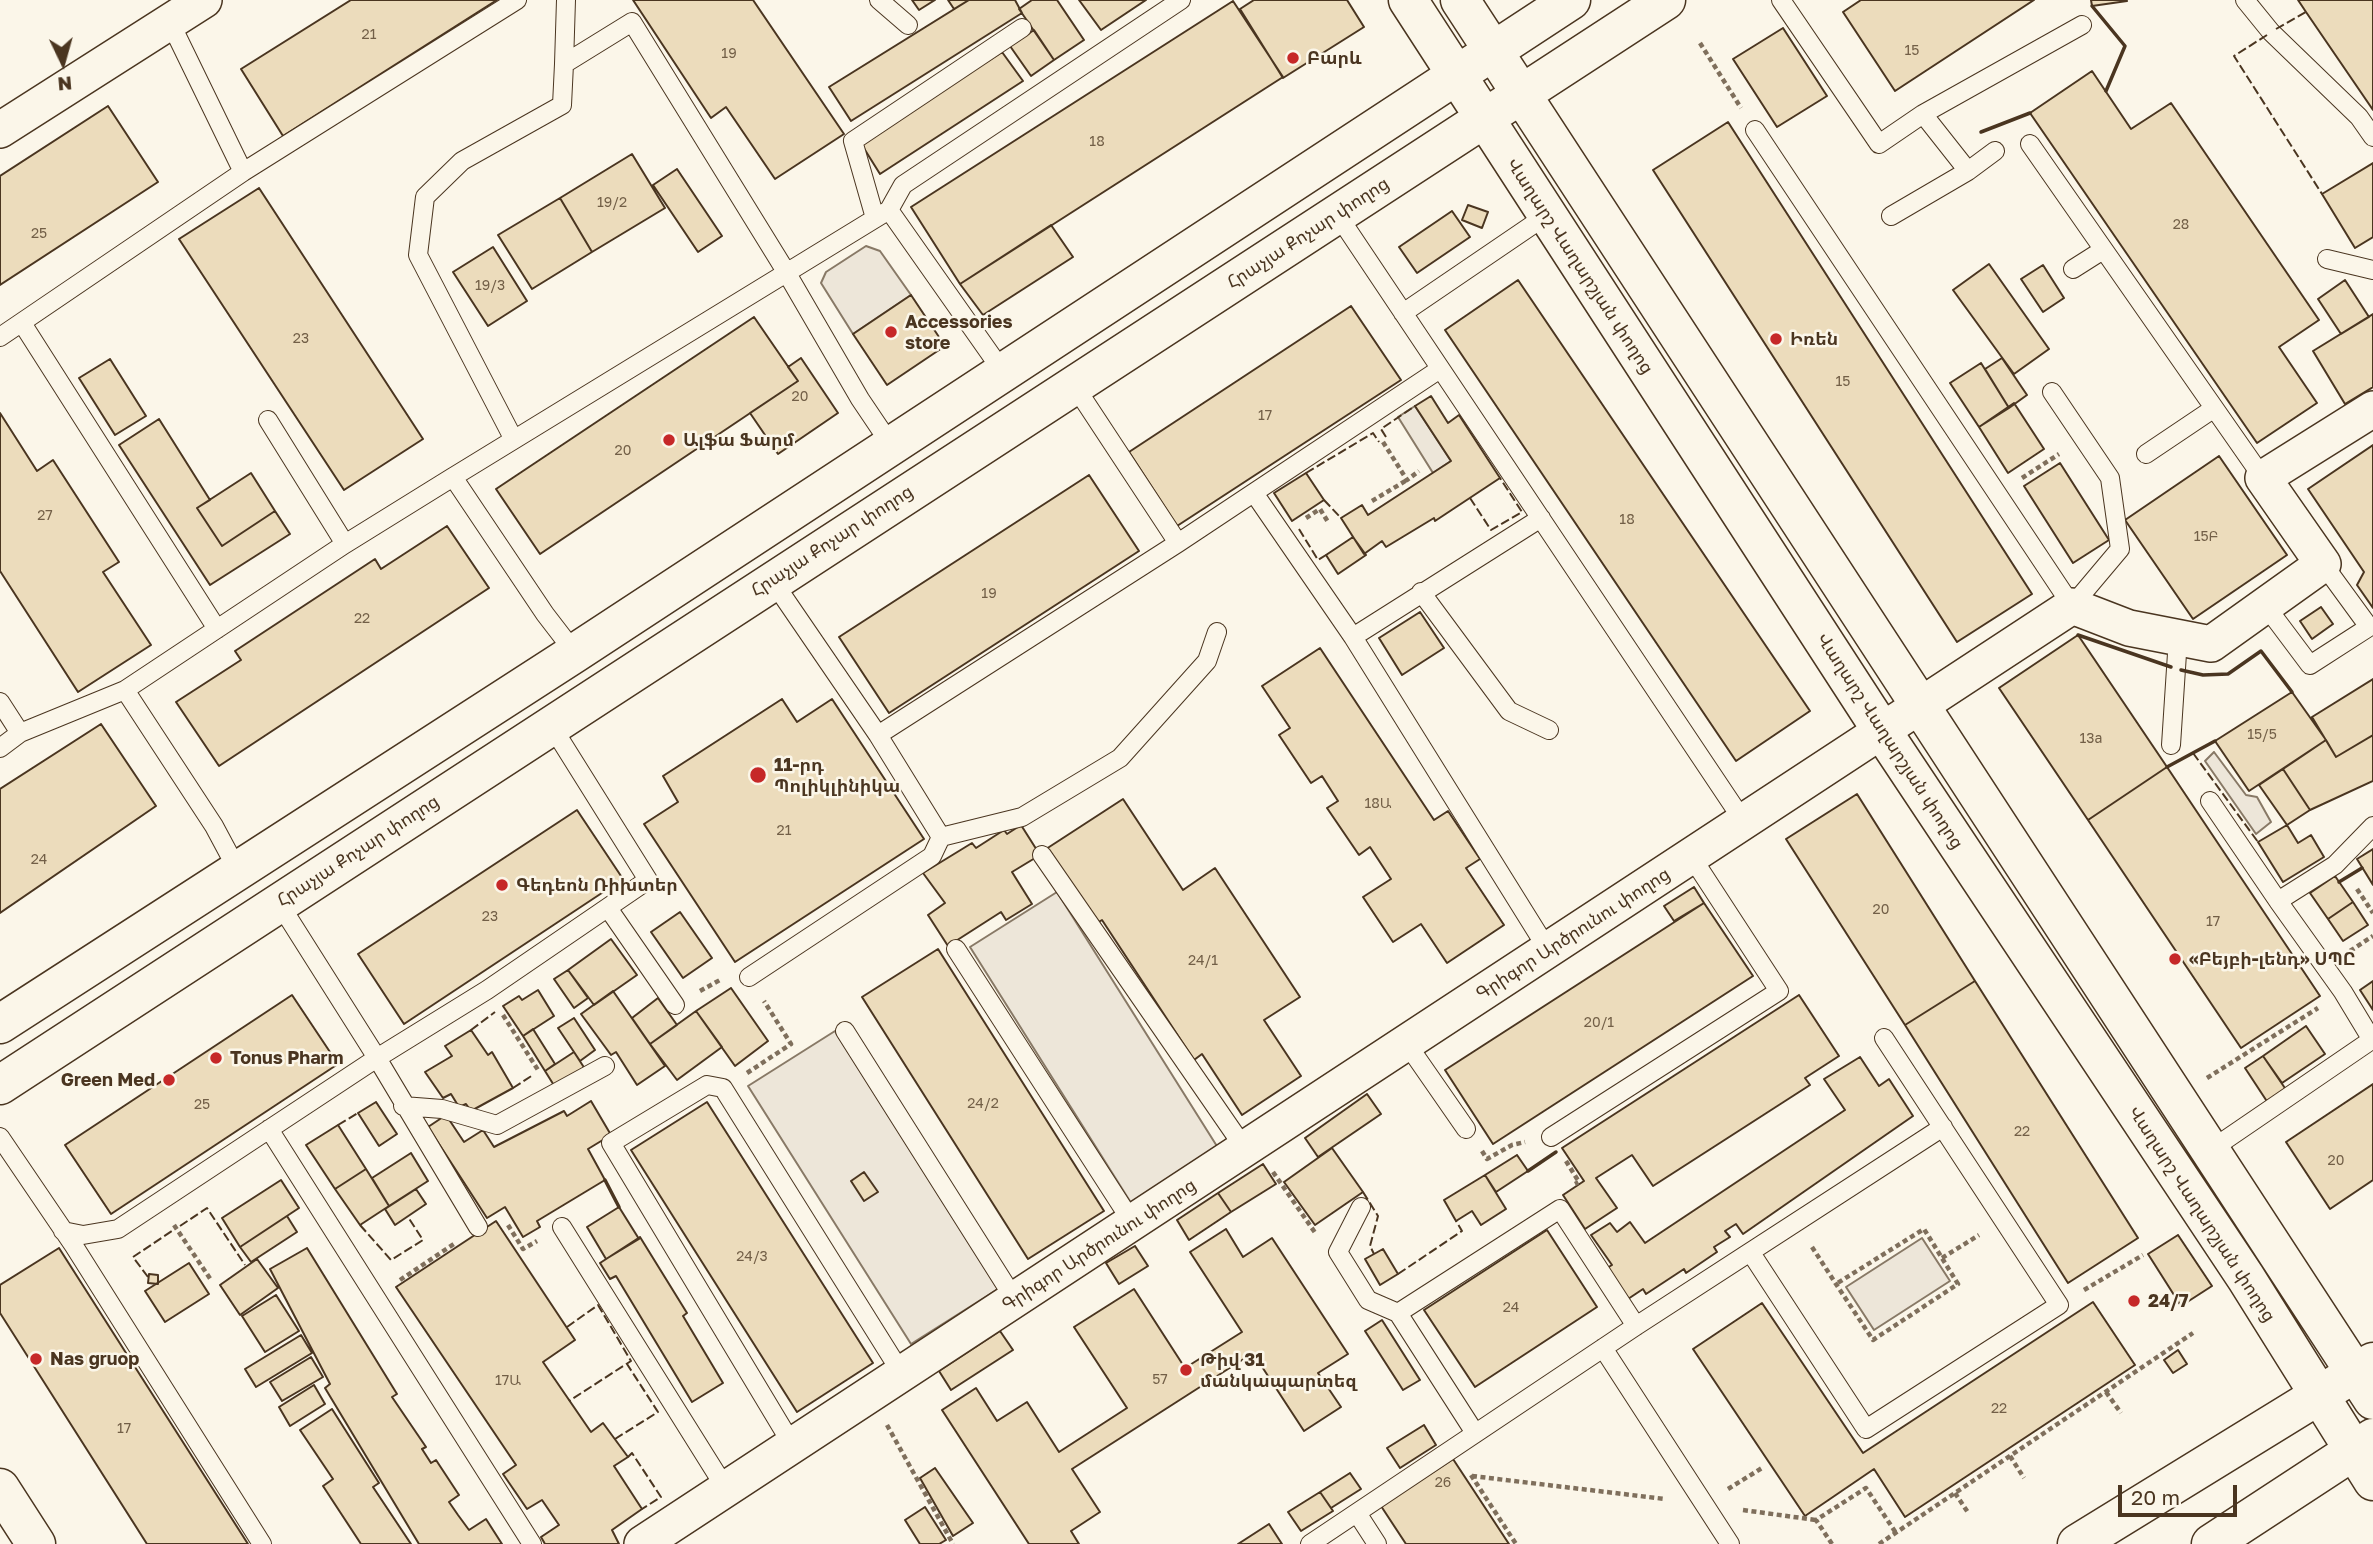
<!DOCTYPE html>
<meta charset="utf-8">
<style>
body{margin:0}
#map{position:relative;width:2373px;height:1544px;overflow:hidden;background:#fbf6e9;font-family:"Golos Text",sans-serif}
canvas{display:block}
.north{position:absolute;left:28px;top:28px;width:70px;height:70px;-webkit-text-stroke:5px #fbf6e9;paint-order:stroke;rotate:175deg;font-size:19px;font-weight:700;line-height:28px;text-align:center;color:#4a3520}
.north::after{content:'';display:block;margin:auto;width:24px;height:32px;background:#4a3520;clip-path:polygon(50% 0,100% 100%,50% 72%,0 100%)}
.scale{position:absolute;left:2118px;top:1485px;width:119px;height:32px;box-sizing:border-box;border:4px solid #4a3520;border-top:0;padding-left:9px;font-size:21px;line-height:24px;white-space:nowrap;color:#4a3520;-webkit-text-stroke:5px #fbf6e9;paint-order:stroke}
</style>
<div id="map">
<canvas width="2373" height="1544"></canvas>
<div class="north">N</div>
<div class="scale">20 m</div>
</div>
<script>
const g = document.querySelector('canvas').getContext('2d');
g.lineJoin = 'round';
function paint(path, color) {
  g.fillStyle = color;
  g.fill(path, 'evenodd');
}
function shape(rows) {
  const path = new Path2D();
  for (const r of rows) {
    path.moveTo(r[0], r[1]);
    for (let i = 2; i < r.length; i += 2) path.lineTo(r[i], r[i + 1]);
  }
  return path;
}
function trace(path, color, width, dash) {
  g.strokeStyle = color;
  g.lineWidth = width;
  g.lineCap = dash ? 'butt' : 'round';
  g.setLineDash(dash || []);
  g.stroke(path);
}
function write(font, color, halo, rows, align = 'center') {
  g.font = font + ' "Golos Text","Noto Sans Armenian",sans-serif';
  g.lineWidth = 5;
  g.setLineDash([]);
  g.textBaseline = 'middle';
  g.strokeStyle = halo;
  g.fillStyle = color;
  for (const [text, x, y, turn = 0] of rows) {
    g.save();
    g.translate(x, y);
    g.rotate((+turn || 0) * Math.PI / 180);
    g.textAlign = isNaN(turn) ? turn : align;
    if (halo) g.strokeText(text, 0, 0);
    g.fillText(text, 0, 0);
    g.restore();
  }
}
const green = shape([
 [866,246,880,251,911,295,853,334,821,283,826,272,866,246],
 [1415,406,1451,461,1433,473,1398,417,1415,406],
 [2214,752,2246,795,2257,797,2271,822,2256,834,2205,761,2214,752],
 [1057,892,1220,1151,1133,1206,970,947,1057,892],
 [835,1031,998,1289,911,1344,748,1086,835,1031],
 [1922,1238,1950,1281,1874,1330,1846,1287,1922,1238]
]);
const building = shape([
 [351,0,497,0,283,136,241,69,351,0],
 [633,0,753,0,844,134,775,179,726,107,711,118,633,0],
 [912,0,935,0,919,10,912,0],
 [948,0,969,0,954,9,948,0],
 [969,0,1015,0,1022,13,851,121,829,87,969,0],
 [1032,0,1057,0,1084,40,1054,60,1019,9,1032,0],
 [1079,0,1146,0,1101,30,1079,0],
 [1254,0,1347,0,1364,27,1283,78,1240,9,1254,0],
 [1861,0,2034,0,1895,91,1843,12,1861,0],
 [2091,0,2126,0,2127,1,2092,6,2091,0],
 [2298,0,2373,0,2373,110,2306,12,2298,0],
 [1233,1,1283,77,960,284,911,207,1233,1],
 [1783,28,1827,96,1777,127,1733,59,1783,28],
 [1034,30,1054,60,1031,76,1010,46,1034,30],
 [1002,52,1023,81,880,174,860,142,1002,52],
 [2092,71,2131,129,2171,103,2319,320,2279,347,2317,403,2257,443,2030,113,2092,71],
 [108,106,158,182,0,285,0,176,108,106],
 [1728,122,2032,594,1957,642,1653,170,1728,122],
 [632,154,665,208,592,252,560,198,632,154],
 [2373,163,2373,237,2355,248,2322,194,2373,163],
 [677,169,722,236,698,252,653,185,677,169],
 [259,188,423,439,344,490,179,239,259,188],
 [560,198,592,252,532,289,498,235,560,198],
 [1468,205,1488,212,1482,228,1462,220,1468,205],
 [1452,211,1470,237,1417,273,1399,247,1452,211],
 [1051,225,1073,257,983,315,960,284,1051,225],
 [493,247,527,301,488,326,453,272,493,247],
 [1989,264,2049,349,2014,374,1953,290,1989,264],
 [2043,265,2064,298,2043,312,2021,279,2043,265],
 [1518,280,1810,711,1736,761,1445,330,1518,280],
 [2345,280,2369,317,2341,334,2318,299,2345,280],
 [911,295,945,346,887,385,853,334,911,295],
 [1351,306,1401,380,1177,526,1129,452,1351,306],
 [2373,314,2373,387,2345,404,2313,351,2373,314],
 [754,317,798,381,540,554,496,489,754,317],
 [801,358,838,413,778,454,750,413,798,381,788,367,801,358],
 [2002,358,2027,395,2009,408,1985,369,2002,358],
 [110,359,146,416,115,435,79,378,110,359],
 [1981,363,2009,408,1979,427,1950,383,1981,363],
 [1431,396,1448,423,1459,415,1500,478,1435,521,1434,518,1386,547,1382,541,1364,554,1341,518,1362,505,1368,515,1451,461,1415,406,1431,396],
 [2014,403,2044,449,2008,473,1979,427,2014,403],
 [0,413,37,471,53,460,119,562,103,572,151,645,78,692,0,571,0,413],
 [159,419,210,500,197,508,222,546,275,511,290,534,210,585,119,445,159,419],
 [2373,445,2373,608,2357,585,2364,572,2308,489,2373,445],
 [2219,456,2287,555,2193,619,2125,520,2219,456],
 [2060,463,2109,540,2073,563,2024,486,2060,463],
 [251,473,275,511,222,546,197,508,251,473],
 [1306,473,1324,500,1292,521,1274,493,1306,473],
 [1089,475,1139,551,889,713,839,637,1089,475],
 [447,526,489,588,219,766,176,702,241,660,235,651,375,559,381,569,447,526],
 [1353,537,1366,555,1338,574,1326,555,1353,537],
 [2321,607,2333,624,2312,639,2300,621,2321,607],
 [1420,612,1444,648,1402,675,1379,638,1420,612],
 [2078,635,2167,767,2088,820,1999,688,2078,635],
 [1320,648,1434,820,1448,811,1480,859,1466,868,1504,925,1447,963,1421,924,1393,942,1363,897,1391,879,1370,847,1359,855,1327,808,1338,801,1322,776,1311,783,1279,735,1290,728,1262,686,1320,648],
 [2373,679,2373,735,2336,757,2312,717,2373,679],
 [2292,692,2326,740,2249,791,2215,741,2292,692],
 [782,699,797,722,832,699,924,839,735,962,644,824,678,802,663,776,782,699],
 [101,724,156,806,0,913,0,789,101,724],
 [2373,735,2373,781,2310,810,2283,769,2326,740,2336,757,2373,735],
 [2167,767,2320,996,2241,1048,2088,820,2167,767],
 [2283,769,2310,810,2287,825,2259,785,2283,769],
 [1857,794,1975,981,1905,1025,1786,839,1857,794],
 [1123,799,1183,890,1215,868,1300,997,1264,1020,1301,1076,1242,1115,1202,1054,1194,1060,1102,920,1092,926,1043,851,1123,799],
 [577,810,623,879,404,1024,358,954,577,810],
 [1021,825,1040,855,1012,872,1032,904,1006,920,1001,912,948,946,928,915,945,903,923,873,972,843,976,848,1004,830,1007,834,1021,825],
 [2287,825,2298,843,2311,835,2324,857,2283,882,2258,842,2287,825],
 [2373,849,2373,885,2357,859,2373,849],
 [2335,876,2353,902,2328,919,2310,893,2335,876],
 [1694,887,1704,903,1674,921,1664,906,1694,887],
 [2353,902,2368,925,2343,941,2328,919,2353,902],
 [1704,903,1753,976,1493,1144,1445,1070,1704,903],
 [680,912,712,958,683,978,651,932,680,912],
 [611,939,637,975,594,1005,568,970,611,939],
 [938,949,1104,1211,1028,1259,862,997,938,949],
 [568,970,588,998,574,1008,554,979,568,970],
 [1975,981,2138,1238,2068,1283,1905,1025,1975,981],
 [2373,981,2373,1010,2360,990,2373,981],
 [731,988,768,1041,735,1066,696,1011,731,988],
 [538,990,554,1016,523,1036,503,1006,519,996,522,1000,538,990],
 [613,991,665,1066,637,1085,616,1052,611,1055,581,1014,613,991],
 [292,995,338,1064,111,1214,65,1145,292,995],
 [1799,995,1839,1056,1805,1078,1810,1085,1653,1186,1632,1155,1596,1178,1617,1208,1585,1229,1563,1195,1584,1181,1562,1148,1799,995],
 [658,998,677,1025,650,1044,632,1018,658,998],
 [696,1011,722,1047,677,1080,650,1044,696,1011],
 [574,1018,595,1050,580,1061,558,1028,574,1018],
 [2306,1026,2325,1054,2282,1083,2263,1056,2306,1026],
 [533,1029,555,1064,545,1071,523,1036,533,1029],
 [471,1030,488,1055,492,1052,513,1088,471,1111,466,1104,459,1107,451,1094,443,1098,425,1072,452,1056,445,1046,471,1030],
 [574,1052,585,1069,555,1087,545,1071,574,1052],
 [2263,1056,2289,1094,2270,1106,2245,1068,2263,1056],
 [1860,1057,1879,1086,1889,1079,1913,1116,1743,1234,1736,1224,1725,1231,1730,1237,1714,1247,1717,1252,1686,1273,1684,1269,1646,1294,1643,1289,1628,1299,1607,1268,1612,1265,1591,1235,1610,1223,1617,1232,1630,1222,1645,1243,1845,1110,1824,1079,1860,1057],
 [2373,1084,2373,1180,2330,1209,2286,1142,2373,1084],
 [1367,1094,1381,1114,1318,1157,1305,1138,1367,1094],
 [591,1101,611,1135,588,1149,605,1180,537,1221,540,1227,523,1237,505,1207,487,1218,428,1127,446,1115,464,1142,483,1130,494,1147,564,1111,567,1116,591,1101],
 [376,1102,397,1134,379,1146,358,1113,376,1102],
 [707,1102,873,1363,797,1412,631,1150,707,1102],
 [338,1125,366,1169,335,1189,306,1145,338,1125],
 [1332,1148,1363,1192,1315,1225,1284,1182,1332,1148],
 [411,1153,428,1181,389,1206,372,1178,411,1153],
 [1517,1155,1528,1171,1496,1192,1485,1175,1517,1155],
 [1263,1164,1276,1184,1231,1212,1218,1193,1263,1164],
 [366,1169,389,1206,360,1225,335,1189,366,1169],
 [864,1172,878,1192,864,1201,851,1181,864,1172],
 [1485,1175,1506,1209,1481,1225,1472,1211,1456,1221,1444,1200,1485,1175],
 [281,1180,299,1208,240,1247,222,1218,281,1180],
 [416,1189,426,1204,395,1225,385,1209,416,1189],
 [1218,1193,1231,1212,1189,1240,1177,1220,1218,1193],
 [619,1207,639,1239,606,1259,587,1227,619,1207],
 [287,1216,297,1232,251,1262,240,1247,287,1216],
 [496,1221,575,1340,543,1362,591,1432,603,1423,628,1457,614,1466,642,1509,612,1530,619,1544,545,1544,541,1537,559,1525,542,1500,527,1509,503,1474,516,1465,396,1287,496,1221],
 [1226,1229,1243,1257,1272,1238,1348,1354,1318,1373,1341,1407,1304,1431,1253,1353,1072,1469,1100,1512,1071,1531,1079,1544,1029,1544,942,1410,976,1388,997,1421,1027,1402,1059,1452,1127,1408,1074,1327,1134,1289,1185,1368,1242,1332,1190,1252,1226,1229],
 [1547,1230,1597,1307,1475,1387,1424,1310,1547,1230],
 [2178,1235,2212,1286,2181,1306,2148,1254,2178,1235],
 [640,1237,687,1313,683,1316,723,1383,692,1402,616,1276,610,1279,600,1263,640,1237],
 [1135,1246,1148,1266,1119,1284,1106,1263,1135,1246],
 [59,1248,248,1544,147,1544,0,1313,0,1285,59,1248],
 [307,1248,397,1394,392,1397,426,1447,422,1449,431,1463,436,1460,459,1495,449,1502,458,1515,469,1530,486,1519,502,1544,419,1544,325,1388,330,1384,270,1269,307,1248],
 [1383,1249,1398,1274,1380,1285,1365,1259,1383,1249],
 [257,1259,278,1288,240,1315,220,1285,257,1259],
 [189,1263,209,1294,165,1322,145,1291,189,1263],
 [149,1274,158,1275,158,1284,148,1283,149,1274],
 [276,1295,299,1331,265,1352,242,1316,276,1295],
 [2093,1302,2135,1365,1905,1517,1874,1469,1805,1516,1693,1349,1762,1303,1863,1453,2093,1302],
 [1382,1320,1420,1380,1403,1390,1365,1331,1382,1320],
 [1000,1331,1013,1350,951,1390,939,1371,1000,1331],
 [301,1335,312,1353,256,1387,245,1369,301,1335],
 [2178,1350,2187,1364,2173,1373,2164,1360,2178,1350],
 [311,1357,323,1377,282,1401,270,1382,311,1357],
 [314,1385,325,1404,290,1426,279,1407,314,1385],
 [332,1409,379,1483,373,1487,411,1544,361,1544,323,1486,333,1479,300,1430,332,1409],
 [1424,1425,1436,1445,1400,1468,1387,1448,1424,1425],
 [1453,1459,1509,1544,1406,1544,1381,1506,1453,1459],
 [935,1468,973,1523,953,1536,920,1478,935,1468],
 [1350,1473,1361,1489,1331,1508,1320,1492,1350,1473],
 [1320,1492,1333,1511,1301,1531,1288,1512,1320,1492],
 [925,1507,946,1540,939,1544,920,1544,905,1520,925,1507],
 [1269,1524,1282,1544,1238,1544,1269,1524]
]);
const path = shape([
 [1700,43,1741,108],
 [1383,442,1407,480,1419,471],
 [2022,478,2059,454],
 [1372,501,1407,480],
 [1306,518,1320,509,1328,522],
 [2357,889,2373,913],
 [2350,951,2373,936],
 [700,991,720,980],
 [503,1015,538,1070],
 [747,1073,791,1044,764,1001],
 [2207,1078,2318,1008],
 [1482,1151,1487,1159,1512,1145,1525,1142],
 [1566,1161,1579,1182,1575,1184],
 [1273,1172,1316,1234],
 [174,1225,211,1280],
 [508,1225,523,1249,537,1241],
 [1812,1247,1836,1284,1873,1340,1958,1284,1924,1229,1836,1284],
 [1942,1258,1979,1235],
 [400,1280,454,1244],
 [2084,1290,2143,1255],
 [2106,1392,2121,1413],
 [887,1425,953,1544],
 [2010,1456,2024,1478],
 [1471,1475,1516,1544],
 [1472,1476,1665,1499],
 [1728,1489,1762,1468],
 [1955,1493,1969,1514],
 [1743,1510,1816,1520],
 [1832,1544,1816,1520,1866,1488,1896,1533],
 [1879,1544,2193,1333]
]);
const lane = shape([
 [879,0,908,25],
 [1781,0,1879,144,1923,114,2082,25],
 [2245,0,2271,32,2359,117,2373,137],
 [170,22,243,172],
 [564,64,566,0],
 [1923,114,1968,171],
 [1755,130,2072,606,2120,549,2110,478,2052,392],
 [2030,144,2263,478],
 [889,210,1003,372],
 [1337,214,1744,822],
 [1891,216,1968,171,1995,151],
 [875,218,853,141,1022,28],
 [2327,259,2373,270],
 [2073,269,2103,250],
 [1403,313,1547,215],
 [22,323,217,629],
 [0,337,243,172,517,0],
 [1074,385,1178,543],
 [268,420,345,544],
 [513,438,418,255,425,197,462,161,562,105,564,64,632,22,785,270,860,399,891,445],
 [2146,454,2213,409],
 [1254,493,1353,637],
 [1541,518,1353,637,1548,950],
 [772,580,878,735,941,837,1022,817,1120,758,1207,661,1217,632],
 [1421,592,1509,711,1549,730],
 [2265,605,2310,665,2369,627,2323,564],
 [575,653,545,614,453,477,889,210,903,185,1181,0],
 [125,690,214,826,237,869],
 [0,702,20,733],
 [878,735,1178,543,1440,369],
 [2171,745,2178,638],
 [0,748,20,733,125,690,345,544,453,477],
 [2210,801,2278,901],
 [1042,855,1245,1149],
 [279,903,377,1058,478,1227],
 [608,908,675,1005],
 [956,949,1132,1222],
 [749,977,932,856,941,837],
 [845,1031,1015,1300],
 [2372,1040,2343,992,2278,901,2335,865,2373,826],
 [1407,1044,1466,1129],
 [403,1106,442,1109,497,1125,605,1066],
 [269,1129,532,1544],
 [0,1137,74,1246,262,1544],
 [1551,1137,1779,991,1691,856],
 [2209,1151,2373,1039],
 [1361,1207,1338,1252,1368,1300,1398,1313],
 [562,1227,726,1489],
 [63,1231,83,1235,118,1229,377,1058,487,990,648,880,551,725],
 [1751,1253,1866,1429,2059,1305,1884,1038],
 [1603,1348,1730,1544],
 [1475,1433,1398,1313,1560,1209,1636,1326],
 [793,1446,611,1143,707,1085,723,1088,902,1374],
 [1357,1513,1377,1544],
 [1310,1544,1636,1326,1943,1127]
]);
const street = shape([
 [0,130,204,0],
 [642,1544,2072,606,2129,628,2211,644,2323,564,2263,478,2373,409]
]);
const secondary = shape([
 [1408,0,1882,731,2246,1278,2373,1481],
 [1460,0,2373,1400],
 [0,1024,575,653,1571,0],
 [0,1085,1666,0],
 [0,1488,36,1544]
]);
const primary = shape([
 [2077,1544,2373,1362],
 [2211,1544,2373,1438]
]);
const fence = shape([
 [2276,29,2306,12],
 [2267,35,2234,56,2322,194],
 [1386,437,1381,429,1415,406],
 [1306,473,1373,433,1379,442],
 [1470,498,1491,530,1522,512,1500,478],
 [1324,500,1341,518],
 [1299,529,1318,560,1326,555],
 [2193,753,2258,842],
 [471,1030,495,1012],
 [513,1088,533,1075],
 [338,1125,358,1113],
 [1363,1192,1378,1216,1370,1246,1374,1254],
 [360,1225,391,1260,423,1240,408,1217],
 [180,1226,207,1208,245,1265],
 [1398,1274,1462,1231,1456,1221],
 [148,1277,133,1257,172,1231],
 [567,1327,598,1305,631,1361,569,1401],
 [615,1439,658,1412,627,1364],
 [628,1457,632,1453,661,1497,642,1509]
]);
const wall = shape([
 [2092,6,2125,46,2106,91],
 [1981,132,2030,113],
 [2078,635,2171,667],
 [2181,670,2203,675,2228,674,2261,651,2292,692],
 [2167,767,2215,741],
 [2339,882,2362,868],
 [1528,1171,1556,1152],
 [605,1180,619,1207]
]);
const markers = [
 [1293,58,7,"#c62828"],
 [891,332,7,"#c62828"],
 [1776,339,7,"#c62828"],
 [669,440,7,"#c62828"],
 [758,775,9,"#c62828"],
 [502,885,7,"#c62828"],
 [2175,959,7,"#c62828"],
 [216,1058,7,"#c62828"],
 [169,1080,7,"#c62828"],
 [2134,1301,7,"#c62828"],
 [36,1359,7,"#c62828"],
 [1186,1370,7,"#c62828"]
];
const numberNames = [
 ["21",369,35],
 ["15",1912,51],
 ["19",729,54],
 ["18",1097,142],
 ["19/2",612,203],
 ["28",2181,225],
 ["25",39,234],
 ["19/3",490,286],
 ["23",301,339],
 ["15",1843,382],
 ["20",800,397],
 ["17",1265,416],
 ["20",623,451],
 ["27",45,516],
 ["18",1627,520],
 ["15Բ",2206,537],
 ["19",989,594],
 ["22",362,619],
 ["15/5",2262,735],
 ["13a",2091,739],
 ["18Ա",1378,804],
 ["21",784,831],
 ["24",39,860],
 ["20",1881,910],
 ["23",490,917],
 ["17",2213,922],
 ["24/1",1203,961],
 ["20/1",1599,1023],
 ["24/2",983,1104],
 ["25",202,1105],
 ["22",2022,1132],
 ["20",2336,1161],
 ["24/3",752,1257],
 ["24",1511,1308],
 ["57",1160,1380],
 ["17Ա",508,1381],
 ["22",1999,1409],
 ["17",124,1429],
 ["26",1443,1483]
];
const poiNames = [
 ["Բարև",1307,58],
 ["Accessories",905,322],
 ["store",905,343],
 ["Իռեն",1790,339],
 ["Ալֆա Ֆարմ",683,440],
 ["11-րդ",774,765],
 ["Պոլիկլինիկա",774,786],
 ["Գեդեոն Ռիխտեր",516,885],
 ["«Բեյբի-լենդ» ՍՊԸ",2189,959],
 ["Tonus Pharm",230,1058],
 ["Green Med",155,1080,"right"],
 ["24/7",2148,1301],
 ["Nas gruop",50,1359],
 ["Թիվ 31",1200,1360],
 ["մանկապարտեզ",1200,1381]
];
const streetNames = [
 ["Հրաչյա Քոչար փողոց",1308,233,-33],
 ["Վաղարշ Վաղարշյան փողոց",1580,266,57],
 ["Հրաչյա Քոչար փողոց",832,541,-33],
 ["Վաղարշ Վաղարշյան փողոց",1890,741,57],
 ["Հրաչյա Քոչար փողոց",358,851,-33],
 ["Գրիգոր Արծրունու փողոց",1573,934,-33],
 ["Վաղարշ Վաղարշյան փողոց",2202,1214,57],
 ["Գրիգոր Արծրունու փողոց",1099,1245,-33]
];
paint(green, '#ede6d9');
trace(green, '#887966', 2);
paint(building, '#ecdcbc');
trace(building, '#4a3520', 2);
trace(lane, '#4a3520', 20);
trace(street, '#4a3520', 38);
trace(secondary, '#4a3520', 41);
trace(primary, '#4a3520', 41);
trace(path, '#7f6f5c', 4.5, [5, 3.5]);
trace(lane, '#fbf6e9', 18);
trace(street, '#fbf6e9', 35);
trace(secondary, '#fbf6e9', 38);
trace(primary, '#fbf6e9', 38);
trace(fence, '#4a3520', 2, [9, 3.5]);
trace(wall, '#4a3520', 3.5);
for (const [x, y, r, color] of markers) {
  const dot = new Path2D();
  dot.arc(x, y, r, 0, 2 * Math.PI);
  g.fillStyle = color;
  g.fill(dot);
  trace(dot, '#fbf6e9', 2.5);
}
write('14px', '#725f47', null, numberNames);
write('bold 18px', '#4a3520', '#fbf6e9', poiNames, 'left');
write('18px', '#4a3520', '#fbf6e9', streetNames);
</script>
